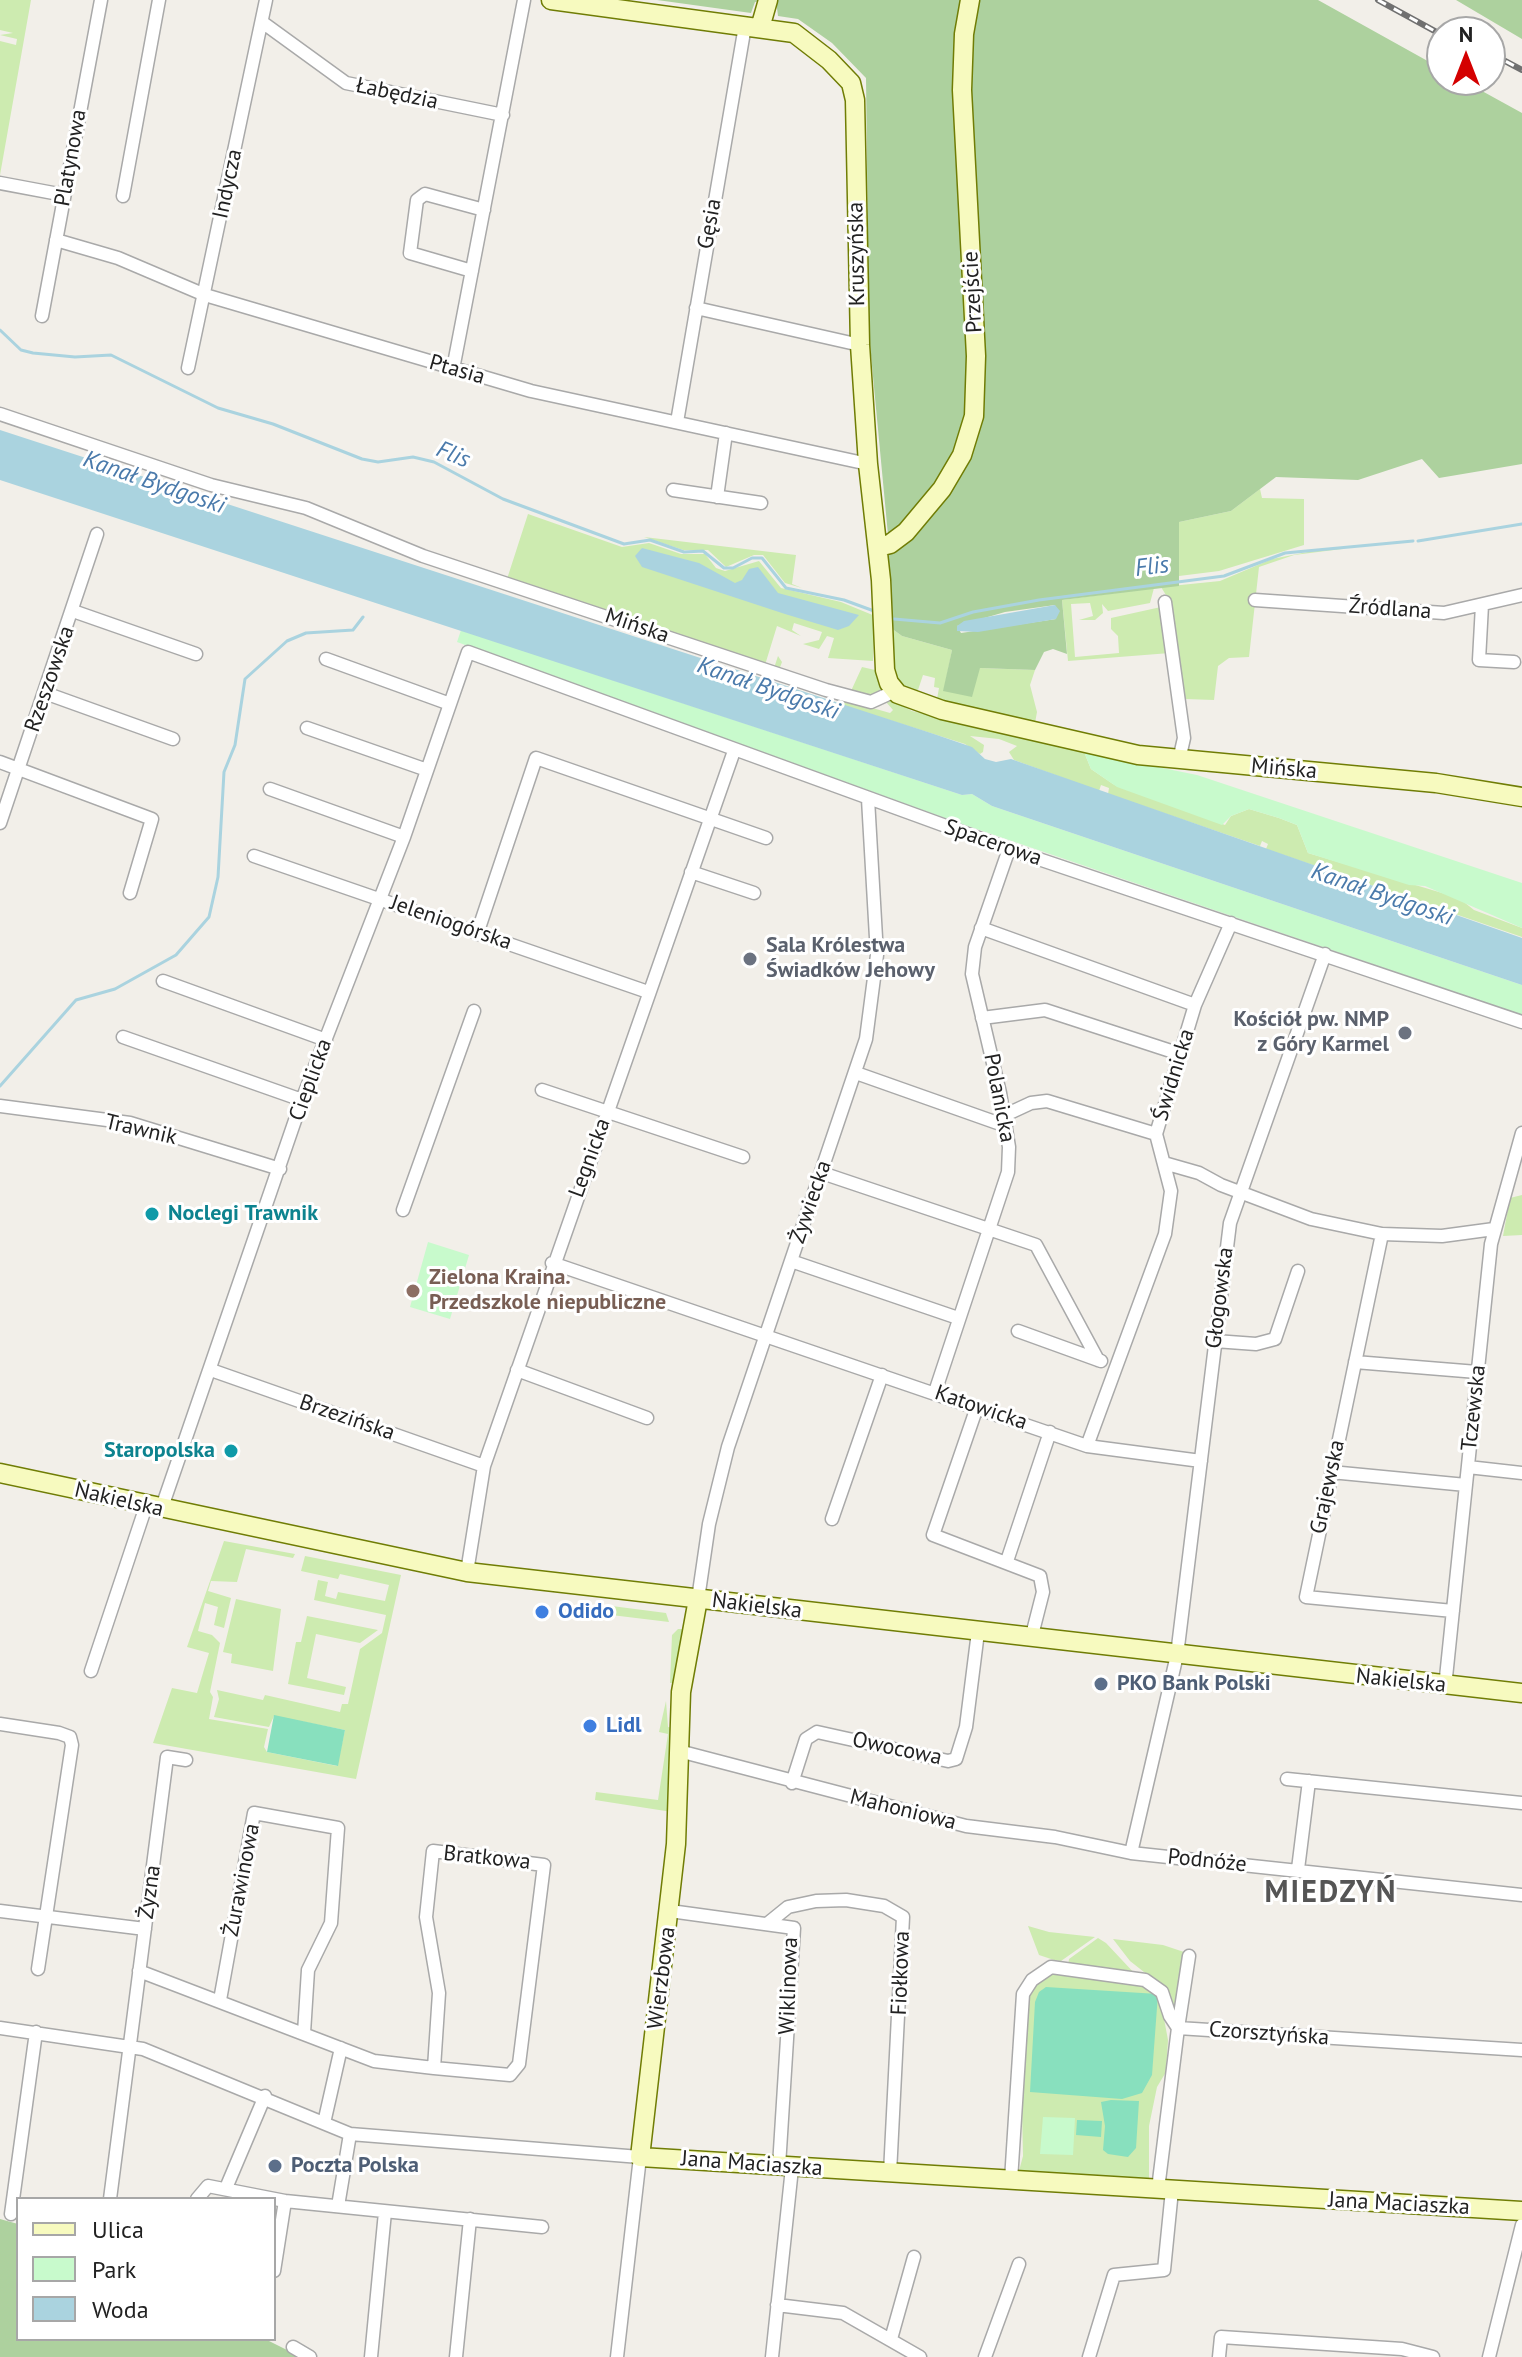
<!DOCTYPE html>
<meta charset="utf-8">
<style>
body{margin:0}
#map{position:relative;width:1522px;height:2357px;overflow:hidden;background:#f2efe9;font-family:"PT Sans",sans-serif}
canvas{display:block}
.legend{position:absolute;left:16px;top:2197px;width:260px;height:144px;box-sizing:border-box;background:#fff;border:2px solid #a7a7a7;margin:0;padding:10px 14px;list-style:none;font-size:24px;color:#222}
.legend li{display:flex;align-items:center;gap:16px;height:40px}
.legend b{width:40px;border:2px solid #a7a7a7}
.north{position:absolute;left:1426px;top:16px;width:80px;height:80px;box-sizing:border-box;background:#fff;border:2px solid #a7a7a7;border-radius:50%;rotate:0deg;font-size:22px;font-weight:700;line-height:32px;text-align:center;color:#222}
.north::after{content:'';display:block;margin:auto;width:28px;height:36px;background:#d40000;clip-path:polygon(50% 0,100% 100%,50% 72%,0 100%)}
</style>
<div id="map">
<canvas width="1522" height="2357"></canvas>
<ul class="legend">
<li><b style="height:10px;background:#f7fabf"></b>Ulica</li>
<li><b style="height:22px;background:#c8facc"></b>Park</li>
<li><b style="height:22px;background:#aad3df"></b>Woda</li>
</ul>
<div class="north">N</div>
</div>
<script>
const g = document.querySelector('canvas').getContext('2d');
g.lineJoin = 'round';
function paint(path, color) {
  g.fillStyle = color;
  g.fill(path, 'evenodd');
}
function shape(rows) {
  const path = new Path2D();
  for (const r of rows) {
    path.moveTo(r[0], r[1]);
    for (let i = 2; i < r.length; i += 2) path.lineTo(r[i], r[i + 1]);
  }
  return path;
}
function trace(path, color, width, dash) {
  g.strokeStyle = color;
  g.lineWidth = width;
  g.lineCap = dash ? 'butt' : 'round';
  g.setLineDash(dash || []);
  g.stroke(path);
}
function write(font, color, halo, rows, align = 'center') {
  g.font = font + ' "PT Sans",sans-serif';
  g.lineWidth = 6;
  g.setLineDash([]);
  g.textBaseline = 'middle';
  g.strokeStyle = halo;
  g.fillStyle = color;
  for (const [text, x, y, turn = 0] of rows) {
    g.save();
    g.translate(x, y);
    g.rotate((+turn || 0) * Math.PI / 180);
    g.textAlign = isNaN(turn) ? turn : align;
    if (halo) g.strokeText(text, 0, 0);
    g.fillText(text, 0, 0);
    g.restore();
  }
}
const grass = shape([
 [0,0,31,0,0,175,0,41,16,45,17,39,0,35,13,33,0,30],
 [1260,489,1262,498,1304,499,1304,545,1219,571,1179,576,1179,522,1231,511],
 [528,514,622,547,649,543,681,554,705,554,716,568,725,571,759,561,781,588,841,602,875,616,873,661,828,658,834,638,827,636,819,649,803,644,819,640,822,632,794,623,792,630,801,636,777,626,765,665,774,668,778,656,782,662,779,670,596,610,576,600,507,579],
 [644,537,796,555,792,584,802,588,785,583,763,555,754,555,726,567,708,550,683,550],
 [1323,549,1342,549,1294,555,1259,567,1249,657,1229,658,1218,666,1214,700,1185,699,1169,600,1161,587,1220,581,1272,559],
 [1154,588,1150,603,1108,611,1102,604,1103,613,1095,620,1079,620,1093,616,1090,603,1071,604,1075,657,1119,653,1118,636,1111,629,1111,618,1161,607,1170,653,1068,661,1062,600],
 [891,628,902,636,952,650,944,690,980,668,1035,670,1030,685,1037,712,1035,723,937,699,939,688,934,687,935,678,923,675,917,693,905,688,895,674],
 [862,667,875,670,884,692,874,698,851,691],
 [834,697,890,713,893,710,886,702,889,699,912,711,1084,752,1091,769,1113,784,1225,825,1231,816,1249,809,1279,818,1297,825,1308,853,1459,898,1474,910,1522,928,1522,937,1266,849,1268,844,1262,841,1260,846,1108,794,1109,788,1101,785,1099,791,1014,760,1009,752,1017,746,999,739,970,736,984,745,983,752,980,754,965,744,845,706],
 [1522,1195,1522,1235,1503,1236,1510,1198],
 [224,1541,295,1554,293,1558,246,1549,237,1582,211,1581,208,1591,231,1598,224,1628,214,1625,218,1607,205,1603,198,1631,212,1635,220,1643,210,1692,213,1697,209,1719,268,1729,264,1747,267,1752,337,1766,345,1730,274,1716,269,1727,214,1717,219,1699,217,1690,263,1700,265,1695,340,1712,342,1704,348,1704,360,1649,382,1633,386,1615,314,1600,318,1580,328,1582,325,1596,336,1599,338,1592,385,1601,389,1585,340,1574,338,1579,301,1571,305,1556,401,1575,356,1779,153,1743,172,1688,197,1693,209,1653,187,1647],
 [236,1599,281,1609,273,1671,231,1663,232,1654,223,1652],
 [604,1605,666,1613,669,1622,603,1614],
 [307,1616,378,1630,360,1643,316,1634,307,1678,346,1687,344,1695,288,1684,296,1642,301,1642],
 [678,1629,686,1629,674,1683,670,1683,672,1635],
 [666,1701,668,1727,674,1728,672,1812,595,1800,596,1792,658,1800,668,1734,659,1732],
 [1028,1926,1049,1932,1095,1937,1061,1961,1054,1960,1039,1955],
 [1098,1938,1106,1943,1137,1976,1068,1966,1069,1959],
 [1113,1939,1163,1945,1187,1953,1176,2017,1163,1987,1130,1961],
 [1044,1972,1141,1982,1159,1992,1168,2040,1166,2072,1157,2087,1149,2126,1149,2180,1019,2171,1023,2156,1022,2110,1029,1997]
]);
const forest = shape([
 [657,0,768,0,755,2,751,13],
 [776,0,1318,0,1442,69,1442,80,1462,80,1522,113,1522,464,1439,478,1422,459,1358,480,1276,477,1231,511,1179,522,1179,586,1062,600,1067,654,1053,649,1044,652,1035,670,980,668,972,697,943,691,952,650,902,636,891,628,887,557,895,548,888,535,869,334,866,78,832,43,798,19,778,16],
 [1055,605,1056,619,961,633,957,626,1005,612],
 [1456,0,1522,0,1522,39],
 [0,2219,18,2224,18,2339,265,2339,301,2357,0,2357]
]);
const park = shape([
 [461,630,962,795,972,794,992,806,1522,985,1522,1015,956,822,457,642],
 [1084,752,1197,775,1522,883,1522,928,1425,886,1409,885,1308,853,1297,825,1279,818,1249,809,1231,816,1222,825,1117,787,1091,769],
 [428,1242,469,1255,450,1319,410,1307],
 [1043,2117,1075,2118,1073,2155,1040,2154]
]);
const pitch = shape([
 [274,1715,345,1730,338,1766,267,1752],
 [1046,1987,1158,1994,1152,2075,1142,2093,1122,2099,1030,2092,1035,2002,1039,1992],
 [1111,2100,1139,2101,1136,2148,1128,2157,1108,2154,1103,2150,1105,2126,1101,2102],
 [1077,2120,1102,2121,1101,2137,1076,2135]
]);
const water = shape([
 [0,430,934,734,972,747,985,759,996,762,1011,759,1522,938,1522,985,992,806,972,794,962,795,0,480],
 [642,548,699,563,735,583,742,580,749,569,758,567,778,593,859,615,849,626,838,630,785,614,642,567,635,556],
 [1055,605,1060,611,1056,619,978,632,957,631,957,626,964,621]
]);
const stream = shape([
 [0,330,21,350,33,353,75,357,111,355,218,408,273,424,362,459,378,462,413,457,434,462,503,499,624,544,650,540,684,552,703,551,724,568,733,568,752,558,762,558,786,588,844,600,874,611],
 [1418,541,1522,524],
 [894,619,940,623,973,612,1039,600,1224,576,1285,553,1413,541],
 [0,1086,76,1000,115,989,176,955,209,917,218,877,224,772,235,745,245,679,287,641,306,633,353,630,363,617]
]);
const street = shape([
 [262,22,346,83,503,115],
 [0,183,64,195],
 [123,196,159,0],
 [56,240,118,258,205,295,531,391,868,464],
 [472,271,410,253,417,200,425,194,484,210],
 [696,308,860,345],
 [42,316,101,0],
 [188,368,266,0],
 [453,369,524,0],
 [0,414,211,485,306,508,423,556,826,690,871,702,895,691],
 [677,422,745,26],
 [673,490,761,503],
 [717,497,726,433],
 [1255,600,1444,613,1522,595],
 [1165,602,1184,738,1179,760],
 [1482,605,1479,660,1514,662],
 [73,611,196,654],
 [326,659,450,704],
 [45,693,173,739],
 [307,728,427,770],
 [0,762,152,819,130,893],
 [270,789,404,837],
 [0,823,97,534],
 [254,856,648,992],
 [691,872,754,893],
 [981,928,1195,1005],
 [477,934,536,758,766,838],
 [163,981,326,1040],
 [982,1018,1045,1010,1180,1054],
 [123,1037,302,1100],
 [856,1073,1006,1126],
 [542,1090,743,1157],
 [0,1106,130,1123,280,1169],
 [1003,1116,1031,1103,1047,1101,1156,1134],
 [1164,1163,1199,1173,1221,1185,1311,1219,1382,1234,1442,1236,1494,1229],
 [822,1173,1036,1245,1098,1360],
 [403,1210,474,1011],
 [1382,1234,1306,1597,1453,1611],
 [791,1261,958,1318],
 [552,1263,1087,1446,1201,1461],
 [1018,1331,1101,1361],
 [1215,1341,1256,1344,1275,1339,1298,1271],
 [1355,1362,1477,1372],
 [211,1370,484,1466],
 [517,1370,647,1418],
 [935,1392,1008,1172,1009,1147,1000,1093,972,974,975,947,1009,849],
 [977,1407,933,1535,1040,1576,1043,1592,1031,1639],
 [1087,1446,1165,1234,1171,1191,1156,1134,1195,1005,1231,923],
 [1468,1467,1522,1473],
 [1331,1472,1466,1485],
 [161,1510,302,1100,404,837,468,652,1009,849,1522,1022],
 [832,1519,882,1375],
 [1007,1561,1050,1432],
 [467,1572,484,1466,734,751],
 [698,1599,709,1524,728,1447,866,1039,877,955,868,799],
 [91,1671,146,1506],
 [1445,1687,1491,1244,1522,1133],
 [0,1724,59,1733,70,1737,72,1745,38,1969],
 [679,1751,966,1826,1055,1837,1131,1853,1522,1895],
 [1287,1779,1522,1803],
 [792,1783,806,1739,817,1732,948,1761,956,1759,966,1727,978,1632],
 [1131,1853,1177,1655,1230,1223,1325,954],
 [1298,1869,1309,1781],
 [0,1911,145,1929],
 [670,1911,794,1928,779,2166],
 [767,1924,788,1907,816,1901,846,1900,884,1906,903,1917,890,2173],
 [139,1971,374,2061,434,2068,510,2075,519,2064,544,1865,433,1851,426,1917,439,1993,434,2068],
 [220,2000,254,1813,338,1828,331,1923,308,1970,304,2033],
 [0,2028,143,2049,350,2134,640,2157,617,2357],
 [324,2123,341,2048],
 [1011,2180,1023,1994,1032,1980,1051,1967,1145,1980,1162,1992,1170,2016,1178,2028,1189,1956],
 [226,2188,265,2096],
 [1158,2189,1178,2028,1522,2050],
 [110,2199,167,1757,186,1760],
 [197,2199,208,2186,285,2201,542,2227],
 [338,2206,350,2134],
 [11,2214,36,2032],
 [274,2271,285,2201],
 [777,2305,843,2313,920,2357],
 [891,2339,914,2257],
 [293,2347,310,2357],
 [371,2357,385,2212],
 [456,2357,470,2219],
 [772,2357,792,2168],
 [985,2357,1019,2264],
 [1089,2357,1114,2275,1164,2270,1172,2190],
 [1219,2357,1221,2337,1402,2349,1433,2357],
 [1489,2357,1522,2225]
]);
const secondary = shape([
 [551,0,794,33,829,60,851,83,855,100,860,345,868,464,881,580,885,670,889,683,898,694,942,710,1138,755,1436,783,1522,797],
 [760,28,768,0],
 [878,547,890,544,906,532,942,489,962,455,974,416,976,356,962,90,964,34,970,0],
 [0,1473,467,1572,1522,1693],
 [698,1599,681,1692,676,1844,640,2157,1522,2211]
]);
const rail = shape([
 [1378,0,1442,35],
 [1490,53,1522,70]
]);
const markers = [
 [750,959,8,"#6b7280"],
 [1405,1033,8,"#6b7280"],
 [152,1214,8,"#0f9aa8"],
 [413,1291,8,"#8d6e63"],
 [231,1451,8,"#0f9aa8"],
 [542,1612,8,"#3f7fe0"],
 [1101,1684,8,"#5c6f8a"],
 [590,1726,8,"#3f7fe0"],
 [275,2166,8,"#5c6f8a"]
];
const streetNames = [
 ["Łabędzia",397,94,12],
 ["Platynowa",71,158,-80],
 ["Indycza",228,184,-78],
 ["Gęsia",710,224,-80],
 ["Kruszyńska",857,254,-91],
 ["Przejście",973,292,-93],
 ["Ptasia",457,370,16],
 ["Źródlana",1390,609,4],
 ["Mińska",637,626,19],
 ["Rzeszowska",50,679,-71],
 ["Mińska",1284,769,5],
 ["Spacerowa",993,843,19],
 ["Jeleniogórska",451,923,19],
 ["Świdnicka",1174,1075,-73],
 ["Cieplicka",311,1080,-70],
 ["Polanicka",999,1098,79],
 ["Trawnik",141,1130,13],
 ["Legnicka",590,1158,-70],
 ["Żywiecka",811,1202,-71],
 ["Głogowska",1220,1298,-83],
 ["Katowicka",981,1408,19],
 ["Tczewska",1474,1408,-84],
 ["Brzezińska",347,1418,19],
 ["Grajewska",1328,1487,-78],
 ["Nakielska",119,1500,13],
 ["Nakielska",757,1606,7],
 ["Nakielska",1401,1681,6],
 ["Owocowa",897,1749,12],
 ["Mahoniowa",903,1810,14],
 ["Bratkowa",487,1858,6],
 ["Podnóże",1207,1861,6],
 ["Żurawinowa",242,1880,-79],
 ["Żyzna",150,1892,-82],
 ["Fiołkowa",901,1973,-88],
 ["Wierzbowa",662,1978,-83],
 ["Wiklinowa",789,1986,-88],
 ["Czorsztyńska",1269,2034,4],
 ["Jana Maciaszka",752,2164,4],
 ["Jana Maciaszka",1399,2204,3]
];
const worshipNames = [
 ["Sala Królestwa",766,946],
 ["Świadków Jehowy",766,971],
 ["Kościół pw. NMP",1389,1020,"right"],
 ["z Góry Karmel",1389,1045,"right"]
];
const cultureNames = [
 ["Noclegi Trawnik",168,1214],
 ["Staropolska",215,1451,"right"]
];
const educationNames = [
 ["Zielona Kraina.",429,1278],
 ["Przedszkole niepubliczne",429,1303]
];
const shopNames = [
 ["Odido",558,1612],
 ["Lidl",606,1726]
];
const serviceNames = [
 ["PKO Bank Polski",1117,1684],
 ["Poczta Polska",291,2166]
];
const waterNames = [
 ["Flis",453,455,22],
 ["Kanał Bydgoski",154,483,19],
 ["Flis",1152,567,-7],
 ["Kanał Bydgoski",768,689,19],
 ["Kanał Bydgoski",1382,895,19]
];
const districtNames = [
 ["MIEDZYŃ",1331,1893]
];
paint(grass, '#cdebb0');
paint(forest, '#add19e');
paint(park, '#c8facc');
paint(pitch, '#88e0be');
paint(water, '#aad3df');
trace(stream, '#aad3df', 3);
trace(street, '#a9a9a9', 15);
trace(secondary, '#707d05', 21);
trace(street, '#fff', 12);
trace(secondary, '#f7fabf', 18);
trace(rail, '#707070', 6);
trace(rail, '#fff', 3, [9]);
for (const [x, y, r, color] of markers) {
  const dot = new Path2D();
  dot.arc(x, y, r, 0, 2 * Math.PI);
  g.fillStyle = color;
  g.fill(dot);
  trace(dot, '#fff', 3);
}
write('22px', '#222', '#fff', streetNames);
write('bold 22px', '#5b616d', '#fff', worshipNames, 'left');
write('bold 22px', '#0d838f', '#fff', cultureNames, 'left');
write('bold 22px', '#785e54', '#fff', educationNames, 'left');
write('bold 22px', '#366cbe', '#fff', shopNames, 'left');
write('bold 22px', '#4e5e75', '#fff', serviceNames, 'left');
write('italic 24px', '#4a7aab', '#fff', waterNames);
g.letterSpacing = '2px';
write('bold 30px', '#555', '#fff', districtNames);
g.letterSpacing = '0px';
</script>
